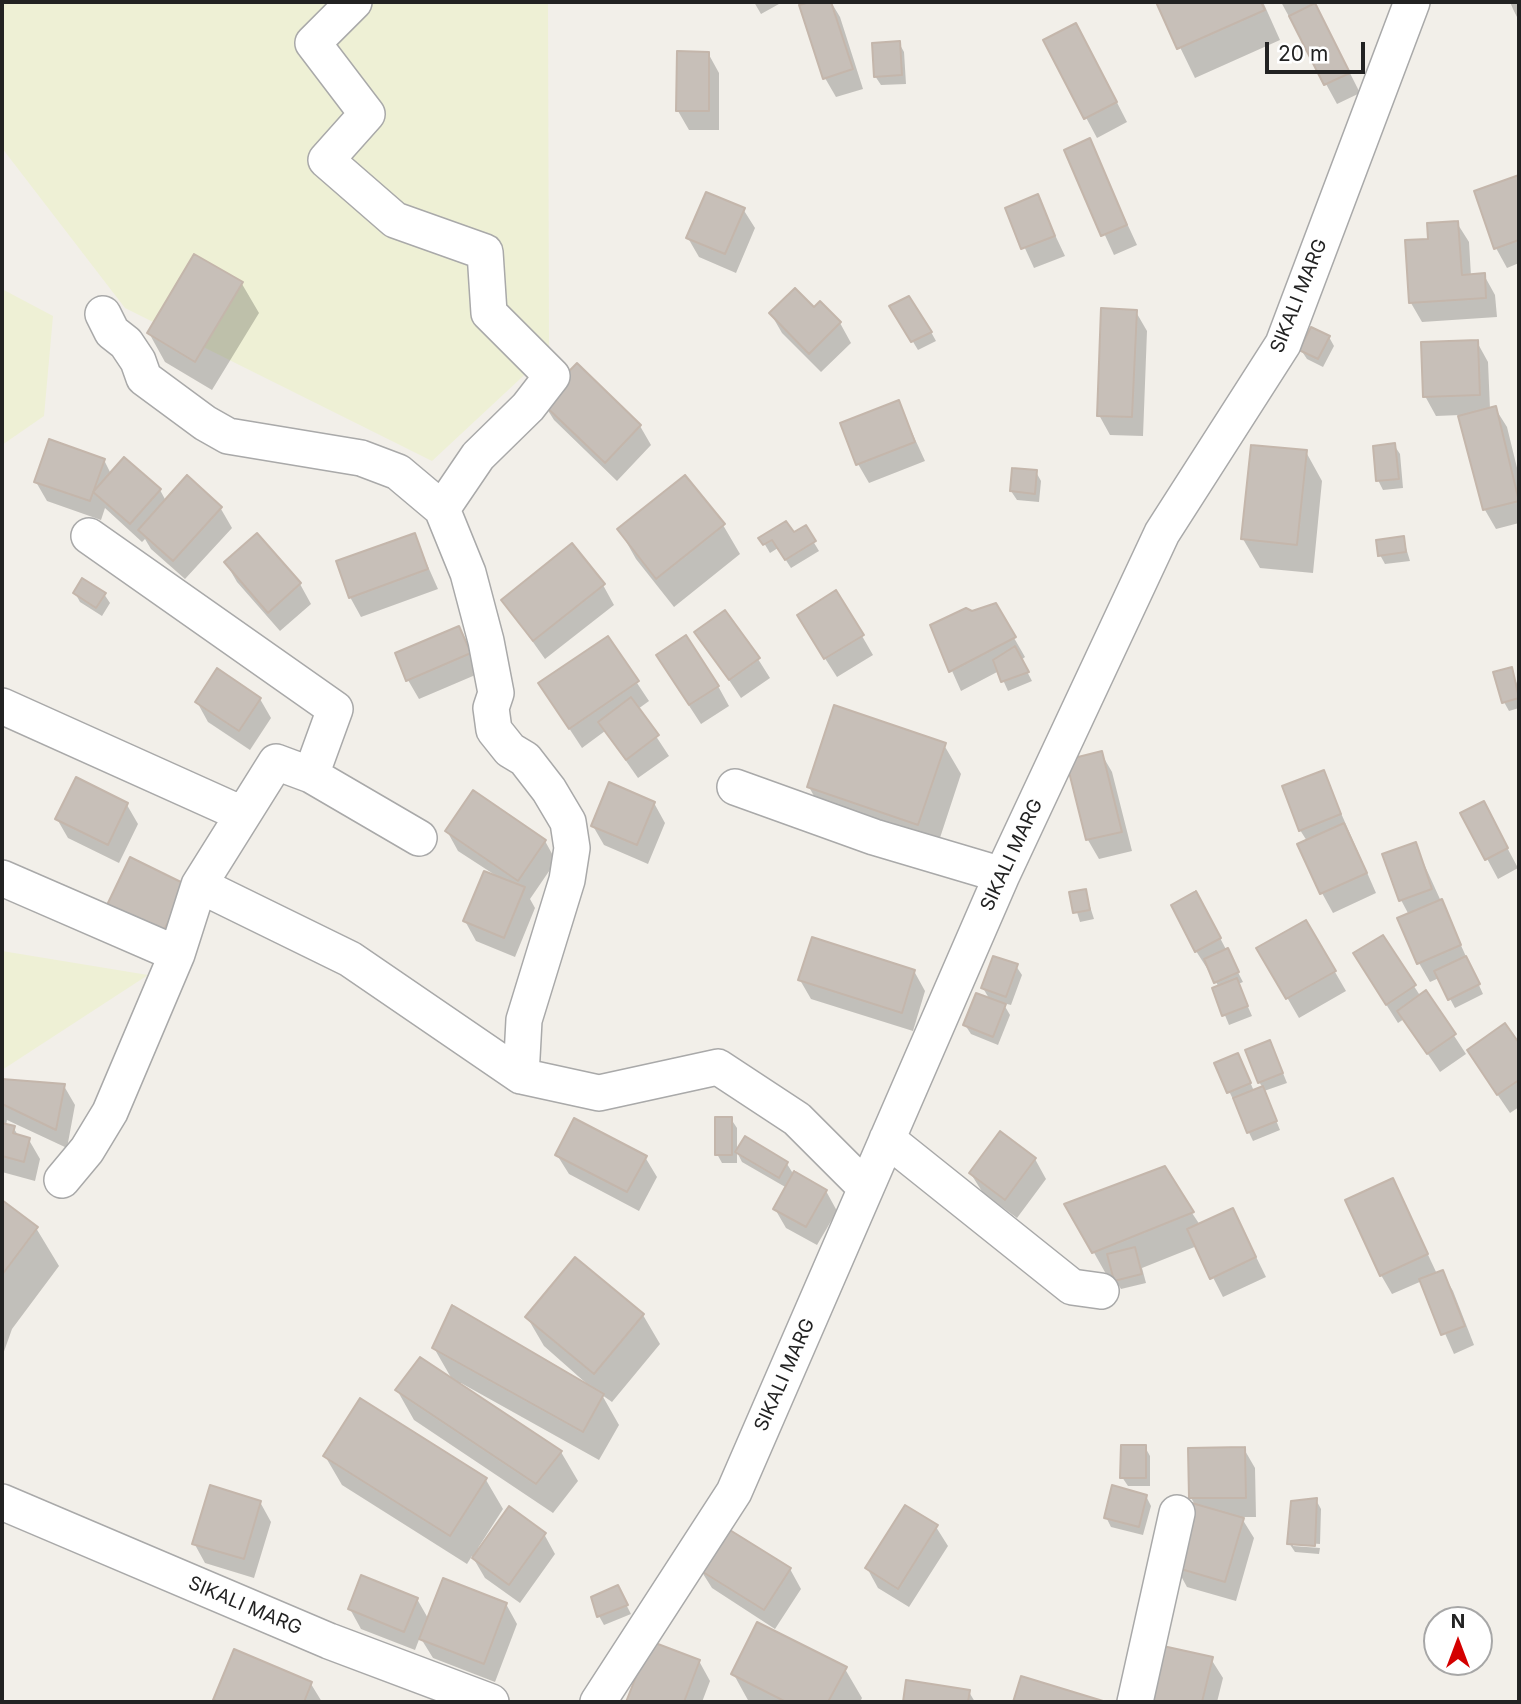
<!DOCTYPE html>
<style>
body{margin:0}
#map{position:relative;width:1521px;height:1704px;overflow:hidden;background:#f2efe9;font-family:Inter,sans-serif}
canvas{display:block}
.frame{position:absolute;inset:0;border:4px solid #222;pointer-events:none}
.north{position:absolute;left:1423px;top:1606px;width:70px;height:70px;box-sizing:border-box;background:#fff;border:2px solid #a7a7a7;border-radius:50%;rotate:0deg;font-size:19px;font-weight:700;line-height:28px;text-align:center;color:#222}
.north::after{content:'';display:block;margin:auto;width:24px;height:32px;background:#d40000;clip-path:polygon(50% 0,100% 100%,50% 72%,0 100%)}
.scale{position:absolute;left:1265px;top:42px;width:100px;height:32px;box-sizing:border-box;border:4px solid #222;border-top:0;padding-left:9px;font-size:21px;line-height:24px;white-space:nowrap;color:#222;-webkit-text-stroke:5px #fff;paint-order:stroke}
</style>
<div id="map">
<canvas width="1521" height="1704"></canvas>
<div class="frame"></div>
<div class="north">N</div>
<div class="scale">20 m</div>
</div>
<script>
const g = document.querySelector('canvas').getContext('2d');
g.lineJoin = 'round';
function paint(path, color) {
  g.fillStyle = color;
  g.fill(path, 'evenodd');
}
function shape(rows) {
  const path = new Path2D();
  for (const r of rows) {
    path.moveTo(r[0], r[1]);
    for (let i = 2; i < r.length; i += 2) path.lineTo(r[i], r[i + 1]);
  }
  return path;
}
function trace(path, color, width, dash) {
  g.strokeStyle = color;
  g.lineWidth = width;
  g.lineCap = dash ? 'butt' : 'round';
  g.setLineDash(dash || []);
  g.stroke(path);
}
function write(font, color, halo, rows, align = 'center') {
  g.font = font + ' Inter,sans-serif';
  g.lineWidth = 5;
  g.setLineDash([]);
  g.textBaseline = 'middle';
  g.strokeStyle = halo;
  g.fillStyle = color;
  for (const [text, x, y, turn = 0] of rows) {
    g.save();
    g.translate(x, y);
    g.rotate((+turn || 0) * Math.PI / 180);
    g.textAlign = isNaN(turn) ? turn : align;
    if (halo) g.strokeText(text, 0, 0);
    g.fillText(text, 0, 0);
    g.restore();
  }
}
const farmland = shape([
 [2,2,548,2,549,352,432,461,125,308,2,148],
 [2,289,53,316,44,416,2,445],
 [2,951,148,975,2,1070]
]);
const shadow = shape([
 [754,2,778,2,779,4,761,14],
 [815,2,831,2,840,17,863,89,836,97,825,78,801,6],
 [1158,2,1263,2,1280,40,1195,78],
 [1281,2,1314,2,1360,93,1337,104],
 [1510,2,1519,2,1519,21,1513,9],
 [1045,41,1087,44,1127,122,1097,138],
 [899,43,904,52,906,84,881,85,875,76],
 [708,53,719,73,719,130,689,130,678,111],
 [1089,141,1137,245,1114,255,1066,150],
 [1519,177,1519,263,1507,268,1496,248,1476,192],
 [1037,197,1065,256,1034,268,1007,209],
 [743,209,755,228,736,273,699,257,688,238],
 [1457,223,1469,242,1471,276,1484,275,1495,295,1497,317,1422,322,1411,303,1430,240],
 [242,284,259,313,212,390,165,362,149,333],
 [892,307,931,332,936,341,918,350],
 [814,310,840,323,851,343,821,372,782,333,771,314],
 [1136,312,1147,331,1143,436,1110,435,1099,415],
 [1329,337,1334,346,1323,367,1307,359,1301,350],
 [1477,342,1488,362,1490,409,1495,408,1507,427,1519,476,1519,523,1496,529,1485,510,1460,415,1436,416,1425,396],
 [542,401,640,426,651,445,617,481,554,420],
 [898,402,925,461,869,483,858,464],
 [1394,445,1400,454,1403,488,1383,490,1378,480],
 [1306,452,1322,481,1313,573,1260,568,1243,539],
 [104,460,111,474,160,490,166,501,188,478,221,509,232,528,185,579,151,549,145,539,142,542,105,508,101,520,47,501,36,482],
 [1036,472,1041,481,1039,502,1017,500,1011,491],
 [723,525,740,554,674,607,636,559,619,529],
 [805,528,819,551,791,568,778,548,770,553,761,538,793,535],
 [414,535,438,589,361,617,350,597],
 [257,536,300,584,311,604,280,631,237,582,226,563],
 [1403,538,1410,561,1385,564,1380,555],
 [603,585,614,605,545,659,503,600],
 [75,593,104,594,110,603,102,616,80,602],
 [995,605,1025,657,1021,660,1032,681,1008,691,999,671,961,691,932,626],
 [459,628,480,673,419,699,408,680],
 [697,632,758,659,770,678,741,698],
 [810,635,862,636,873,655,837,677],
 [607,638,649,701,638,709,669,756,638,778,605,731,582,748,540,684],
 [1511,669,1519,689,1519,708,1509,711,1504,702],
 [669,675,718,686,729,706,701,724],
 [260,699,271,718,250,750,208,722,197,702],
 [944,745,961,774,935,853,825,816,809,787],
 [1101,753,1112,772,1132,851,1099,859,1088,840,1068,761],
 [1323,772,1376,893,1333,913,1322,893,1307,841,1300,830],
 [654,803,665,823,648,864,604,845,593,826],
 [127,805,138,824,119,863,68,838,57,819],
 [1463,814,1494,823,1518,868,1498,879],
 [447,831,545,841,556,861,530,899,535,908,515,957,476,941,465,921,495,875,458,851],
 [1415,844,1483,994,1455,1008,1439,978,1430,982,1419,963,1409,915,1401,900],
 [1085,891,1094,919,1080,922,1071,893],
 [1207,913,1243,982,1238,984,1252,1016,1229,1025,1214,989,1219,987,1196,951],
 [1306,922,1346,991,1299,1018,1259,949],
 [1382,937,1421,997,1426,993,1466,1054,1440,1072,1404,1019,1398,1023,1366,973],
 [1016,966,1022,975,1011,1005,1003,1003,1010,1015,998,1045,971,1034,965,1025,990,1000,983,988],
 [914,971,925,991,913,1031,811,999,800,980],
 [1505,1025,1519,1046,1519,1107,1510,1113,1480,1069],
 [1274,1051,1287,1083,1264,1091,1280,1130,1253,1141,1216,1064,1242,1064,1254,1091,1263,1088,1259,1082],
 [2,1081,64,1086,75,1105,67,1148,7,1120,6,1125,13,1127,19,1137,29,1140,40,1159,35,1181,2,1172],
 [731,1119,737,1128,737,1163,722,1163,717,1154],
 [745,1138,787,1164,794,1175,826,1191,837,1211,817,1245,786,1228,775,1209,787,1188,742,1162,737,1152],
 [557,1155,645,1157,657,1177,639,1211,569,1174],
 [1035,1159,1046,1179,1017,1218,983,1193,971,1174],
 [1393,1180,1437,1274,1442,1272,1453,1291,1474,1345,1454,1354,1422,1281,1392,1294,1381,1275],
 [2,1202,36,1228,59,1266,12,1329,2,1357],
 [1067,1205,1192,1213,1200,1225,1233,1210,1266,1277,1223,1297,1197,1246,1142,1268,1146,1283,1121,1289,1115,1279,1110,1281],
 [643,1315,660,1344,612,1402,602,1395,619,1425,599,1460,461,1383,460,1385,561,1452,578,1481,553,1513,414,1420,397,1390,453,1381,434,1348,595,1391,544,1346,527,1317],
 [1145,1447,1150,1456,1150,1486,1128,1486,1122,1477],
 [1244,1449,1255,1468,1256,1517,1241,1517,1254,1538,1236,1601,1187,1587,1176,1567,1194,1503,1191,1498],
 [325,1456,486,1480,503,1509,478,1548,544,1534,555,1554,520,1603,485,1578,472,1556,467,1564,342,1485],
 [1146,1496,1151,1506,1143,1535,1111,1527,1106,1517],
 [1316,1500,1321,1509,1320,1544,1293,1542,1293,1546,1320,1548,1319,1554,1295,1552,1289,1543],
 [260,1502,271,1522,254,1578,205,1563,194,1543],
 [936,1527,948,1546,909,1607,878,1588,867,1568],
 [700,1569,790,1569,801,1589,775,1629,712,1588],
 [617,1587,631,1614,604,1625,599,1616],
 [417,1599,429,1620,506,1604,517,1624,495,1682,433,1658,420,1637,415,1650,361,1629,350,1609],
 [651,1643,699,1661,710,1681,702,1702,628,1702],
 [1211,1659,1223,1678,1217,1702,1151,1702],
 [845,1669,862,1698,860,1702,749,1702,733,1673],
 [1023,1678,1102,1702,1015,1702],
 [908,1682,969,1692,975,1702,905,1702],
 [311,1684,322,1702,216,1702,215,1699]
]);
const building = shape([
 [810,2,831,2,853,69,823,79,799,5,810,2],
 [1156,2,1261,2,1265,10,1177,49,1156,2],
 [1315,3,1350,73,1324,85,1289,16,1315,3],
 [1076,23,1117,102,1084,119,1043,40,1076,23],
 [900,41,902,75,874,77,872,43,900,41],
 [677,51,709,52,709,111,676,111,677,51],
 [1090,138,1127,225,1101,236,1064,150,1090,138],
 [1519,175,1519,240,1494,249,1474,191,1519,175],
 [706,192,745,208,725,254,686,238,706,192],
 [1038,194,1055,236,1021,249,1005,208,1038,194],
 [1458,221,1462,275,1485,273,1486,298,1409,303,1405,240,1428,239,1427,223,1458,221],
 [194,254,243,282,195,362,147,333,194,254],
 [795,288,814,307,820,301,841,322,809,354,769,313,795,288],
 [909,296,932,332,911,342,889,306,909,296],
 [1101,308,1137,310,1132,417,1097,416,1101,308],
 [1311,327,1330,336,1318,359,1299,350,1311,327],
 [1478,340,1480,395,1423,397,1421,342,1478,340],
 [577,363,641,425,605,463,540,401,577,363],
 [899,400,915,442,856,465,840,423,899,400],
 [1496,406,1519,501,1483,510,1458,416,1496,406],
 [49,439,105,459,90,501,34,482,49,439],
 [1395,443,1399,479,1376,481,1373,446,1395,443],
 [1251,445,1307,450,1297,545,1241,539,1251,445],
 [124,457,161,489,130,524,93,492,124,457],
 [1012,468,1037,470,1035,494,1010,491,1012,468],
 [187,475,222,507,173,561,138,530,187,475],
 [685,475,725,524,656,579,617,529,685,475],
 [786,521,794,532,806,525,816,541,785,560,772,540,763,545,758,538,786,521],
 [257,533,301,583,268,613,224,562,257,533],
 [415,533,428,569,349,598,336,561,415,533],
 [1404,536,1406,552,1378,556,1376,540,1404,536],
 [572,543,605,584,533,641,501,600,572,543],
 [82,578,106,593,96,608,73,593,82,578],
 [836,590,864,635,824,659,797,615,836,590],
 [996,603,1016,637,949,672,930,625,966,608,972,611,996,603],
 [725,610,760,658,729,680,694,632,725,610],
 [459,626,471,653,406,681,395,653,459,626],
 [686,635,719,686,689,705,656,655,686,635],
 [608,636,639,681,569,729,538,683,608,636],
 [1015,646,1029,672,1001,682,993,660,1015,646],
 [1512,667,1519,698,1502,703,1493,672,1512,667],
 [217,668,261,698,239,731,195,702,217,668],
 [631,697,659,735,626,760,598,722,631,697],
 [834,705,946,743,918,825,807,787,834,705],
 [1102,751,1122,832,1086,840,1066,760,1102,751],
 [1324,770,1341,814,1299,831,1282,786,1324,770],
 [76,777,128,803,108,845,55,819,76,777],
 [609,782,655,802,637,845,591,826,609,782],
 [473,790,546,840,518,881,445,831,473,790],
 [1484,801,1508,848,1485,860,1460,813,1484,801],
 [1344,823,1367,873,1320,894,1297,844,1344,823],
 [1416,842,1432,889,1399,901,1382,854,1416,842],
 [130,857,187,885,163,932,107,905,130,857],
 [484,871,525,887,504,938,463,921,484,871],
 [1086,889,1090,910,1073,913,1069,892,1086,889],
 [1196,891,1221,938,1195,952,1171,905,1196,891],
 [1442,899,1461,945,1417,964,1397,918,1442,899],
 [1306,920,1336,971,1286,999,1256,948,1306,920],
 [1383,935,1416,985,1386,1005,1353,953,1383,935],
 [812,937,915,970,902,1013,798,980,812,937],
 [1228,948,1239,972,1214,983,1204,959,1228,948],
 [993,956,1018,964,1006,997,981,988,993,956],
 [1466,956,1480,984,1448,1000,1434,971,1466,956],
 [1237,978,1248,1006,1222,1016,1212,988,1237,978],
 [1426,990,1456,1034,1427,1054,1397,1011,1426,990],
 [976,993,1006,1004,993,1037,963,1025,976,993],
 [1505,1023,1519,1043,1519,1080,1497,1095,1467,1050,1505,1023],
 [1270,1040,1283,1073,1258,1083,1245,1050,1270,1040],
 [1238,1053,1251,1083,1227,1093,1214,1063,1238,1053],
 [2,1079,65,1084,56,1130,2,1104,2,1079],
 [1263,1086,1277,1121,1247,1133,1233,1098,1263,1086],
 [715,1117,732,1117,732,1155,715,1155,715,1117],
 [574,1118,647,1156,627,1192,555,1155,574,1118],
 [2,1123,15,1126,13,1133,30,1138,24,1162,2,1156,2,1123],
 [1000,1131,1036,1158,1005,1200,969,1173,1000,1131],
 [745,1136,788,1162,779,1178,735,1152,745,1136],
 [1165,1166,1194,1212,1092,1253,1064,1204,1165,1166],
 [794,1171,827,1190,806,1227,773,1209,794,1171],
 [1393,1178,1428,1254,1380,1276,1345,1200,1393,1178],
 [2,1200,38,1227,2,1275,2,1200],
 [1233,1208,1256,1257,1210,1279,1187,1229,1233,1208],
 [1135,1247,1142,1274,1114,1281,1107,1254,1135,1247],
 [575,1257,644,1314,594,1374,525,1317,575,1257],
 [1443,1270,1465,1326,1441,1335,1419,1279,1443,1270],
 [452,1305,604,1394,583,1432,432,1348,452,1305],
 [420,1357,562,1451,536,1484,395,1390,420,1357],
 [360,1398,487,1478,450,1536,323,1456,360,1398],
 [1121,1445,1146,1445,1146,1478,1120,1478,1121,1445],
 [1245,1447,1246,1498,1189,1498,1188,1448,1245,1447],
 [210,1485,261,1501,244,1559,192,1544,210,1485],
 [1112,1485,1147,1495,1139,1527,1104,1518,1112,1485],
 [1317,1498,1315,1546,1287,1544,1291,1501,1317,1498],
 [1192,1503,1244,1518,1225,1582,1174,1567,1192,1503],
 [905,1505,938,1525,898,1589,865,1568,905,1505],
 [509,1506,546,1533,509,1585,472,1558,509,1506],
 [725,1527,791,1568,764,1610,698,1569,725,1527],
 [361,1575,418,1598,404,1632,348,1609,361,1575],
 [443,1578,507,1603,484,1664,419,1639,443,1578],
 [618,1585,628,1605,597,1617,591,1597,618,1585],
 [757,1622,847,1667,828,1702,786,1702,731,1674,757,1622],
 [650,1641,700,1660,684,1702,626,1702,650,1641],
 [1163,1646,1213,1657,1202,1702,1149,1702,1163,1646],
 [234,1649,312,1682,304,1702,219,1702,213,1700,234,1649],
 [1021,1676,1103,1701,1013,1702,1021,1676],
 [906,1680,970,1690,968,1702,903,1702,906,1680]
]);
const street = shape([
 [354,2,313,43,367,114,326,160,395,220,485,252,489,313,552,376,528,407,478,456,442,509],
 [103,314,112,332,126,343,138,361,144,378,205,423,228,436,361,458,398,472,442,509,468,573,486,641,496,693,491,708,494,730,510,750,525,759,549,790,568,822,572,848,567,880,524,1020,521,1076],
 [2,706,242,814],
 [311,775,419,838],
 [735,787,874,837,1002,875],
 [2,878,177,954],
 [199,885,350,959,521,1076,599,1093,718,1067,797,1119,866,1188],
 [887,1139,1072,1287,1101,1291],
 [62,1180,87,1150,110,1112,177,954,199,885,276,762,311,775,335,709,89,536],
 [2,1502,329,1641,491,1702],
 [598,1702,734,1492,1002,875,1162,533,1283,344,1412,2],
 [1135,1702,1177,1513]
]);
const streetNames = [
 ["SIKALI MARG",1299,296,-68],
 ["SIKALI MARG",1012,855,-65],
 ["SIKALI MARG",785,1375,-66],
 ["SIKALI MARG",245,1606,23]
];
paint(farmland, '#eef0d5');
paint(shadow, '#0003');
paint(building, '#c7bfb8');
trace(building, '#c4b6ab', 2);
trace(street, '#a9a9a9', 38);
trace(street, '#fff', 35);
write('19px', '#222', '#fff', streetNames);
</script>
